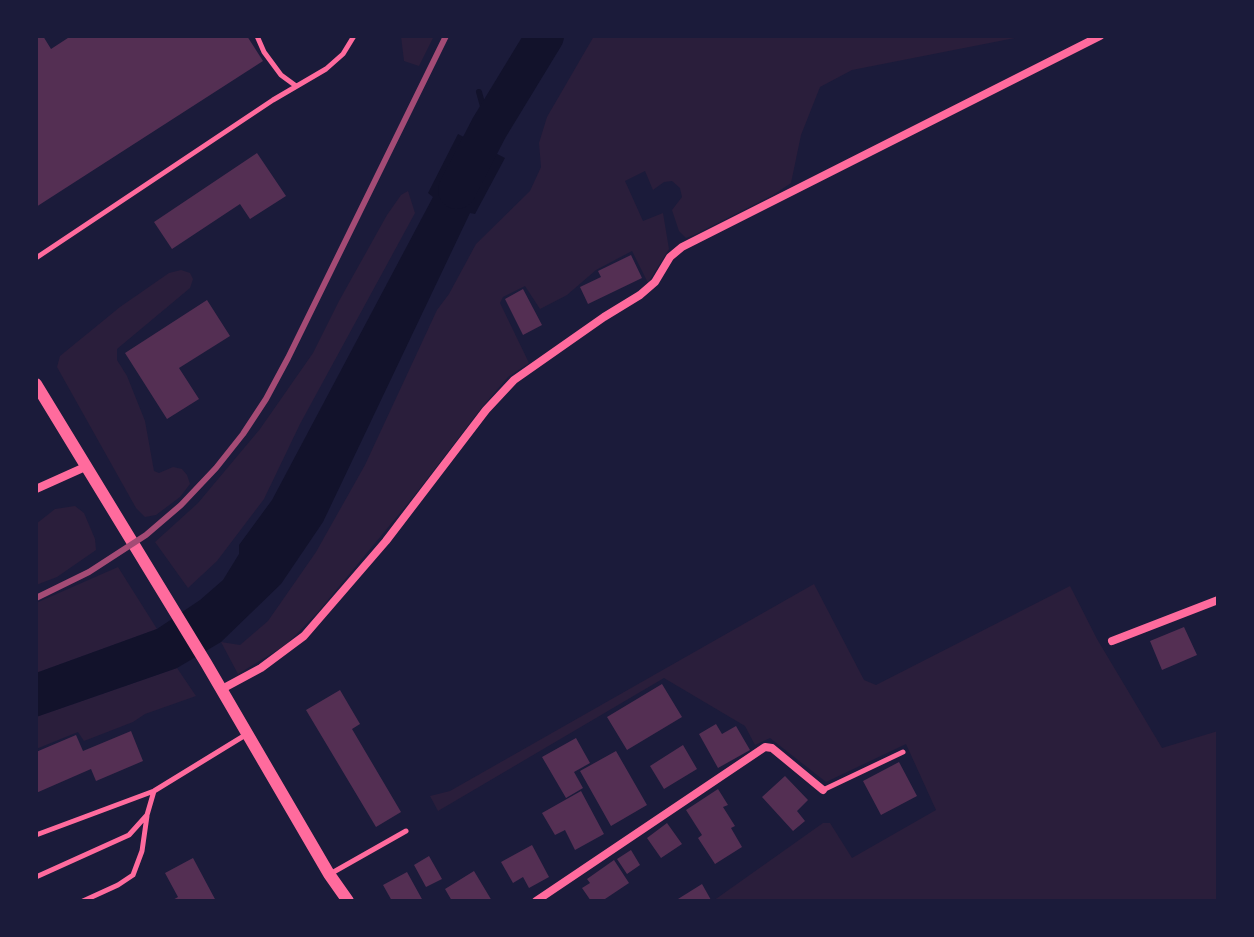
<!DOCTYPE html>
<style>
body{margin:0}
#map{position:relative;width:1254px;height:937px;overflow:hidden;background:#1b1b3a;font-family:Raleway,sans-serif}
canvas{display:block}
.frame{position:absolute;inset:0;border:38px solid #1b1b3a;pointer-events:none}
</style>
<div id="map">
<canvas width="1254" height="937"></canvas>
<div class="frame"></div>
</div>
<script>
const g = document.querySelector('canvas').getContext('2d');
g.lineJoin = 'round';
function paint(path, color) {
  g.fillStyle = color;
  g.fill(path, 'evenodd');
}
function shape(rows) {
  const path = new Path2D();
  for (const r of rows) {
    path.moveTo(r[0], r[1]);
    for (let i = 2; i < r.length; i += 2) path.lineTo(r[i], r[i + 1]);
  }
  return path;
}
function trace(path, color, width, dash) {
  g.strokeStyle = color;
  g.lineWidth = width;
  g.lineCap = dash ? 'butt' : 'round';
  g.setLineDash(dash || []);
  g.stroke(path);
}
const green = shape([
 [401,36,434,36,419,66,404,61],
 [594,36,1025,36,852,70,820,87,801,135,791,183,773,195,694,235,686,238,679,231,672,210,682,197,680,188,672,181,664,182,653,190,645,171,625,181,643,221,663,213,669,249,648,283,632,251,596,270,567,295,540,309,525,286,503,297,500,303,529,363,508,377,483,406,414,496,318,612,286,645,238,674,221,642,240,645,268,621,316,552,365,465,437,310,449,294,476,244,530,191,541,167,539,143,547,117],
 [408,191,415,213,300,424,264,499,217,561,188,588,155,542,198,503,260,429,313,353,339,301,387,215,401,195],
 [181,270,190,273,193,279,190,288,117,349,117,360,127,376,145,421,154,471,159,473,173,467,182,469,187,475,190,484,180,497,156,515,145,517,136,508,57,367,60,356,120,307,169,273],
 [75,506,84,513,95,539,96,550,57,577,36,585,36,524,55,509],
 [118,567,157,629,36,673,36,603],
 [814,584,864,680,876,685,1070,586,1097,639,1162,748,1218,731,1218,901,713,901,823,823,830,823,852,858,936,810,906,744,826,782,770,738,755,745,745,726,664,678,438,811,430,796,450,791],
 [177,668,196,696,145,714,133,722,84,741,78,732,36,749,36,717]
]);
const water = shape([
 [458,134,505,158,475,214,470,213,323,522,281,584,221,642,177,668,36,717,36,673,157,629,200,600,223,580,239,554,239,545,272,500,433,197,428,193]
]);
const stream = shape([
 [479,92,489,128]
]);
const river = shape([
 [457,190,489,128,545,36]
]);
const building = shape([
 [36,36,43,36,51,49,71,36,247,36,263,61,36,207],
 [257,153,286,196,250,219,240,204,172,249,154,222],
 [631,255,642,278,588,304,580,287,601,277,598,271],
 [523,289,542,325,523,335,505,299],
 [207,300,230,336,179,368,199,399,167,419,125,353],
 [1184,627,1197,655,1162,670,1150,641],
 [662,684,682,717,627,750,607,717],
 [340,690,360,724,352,729,401,812,376,827,306,710],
 [716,724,722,734,736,726,750,750,718,768,699,734],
 [131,731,143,761,96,781,91,769,36,793,36,752,76,735,83,751],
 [576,738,590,763,574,772,583,788,566,798,542,757],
 [683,745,697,769,664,789,650,766],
 [616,751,647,805,611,826,580,771],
 [899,762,917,796,881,815,863,781],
 [785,776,808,800,797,811,805,821,793,831,762,797],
 [718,789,728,805,723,807,735,826,731,828,742,847,715,864,698,838,702,835,686,810],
 [581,791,604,834,575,850,565,830,555,835,542,813],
 [667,823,682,844,661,858,647,838],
 [532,845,549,877,529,888,523,877,513,883,501,862],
 [631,850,640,865,627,874,617,859],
 [429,856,442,879,426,887,414,865],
 [193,858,216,901,171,901,178,897,165,873],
 [614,860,629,883,602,901,591,901,582,888,590,883,587,879],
 [474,871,492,901,452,901,445,889],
 [407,872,423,901,392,901,383,885],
 [702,884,711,900,679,901,678,899]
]);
const service = shape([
 [257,36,264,52,281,75,296,86],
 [36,258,273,100,326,69,343,54,354,36],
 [823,790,903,752],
 [36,835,154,791,247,734],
 [330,874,406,831],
 [36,877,129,835,147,815,154,791],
 [83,901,118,885,133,875,142,851,147,816]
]);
const minor = shape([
 [36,489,85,467],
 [1112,641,1218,600],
 [222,689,261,668,304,636,386,541,486,410,514,380,604,317,640,295,655,282,670,257,682,247,1100,36],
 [536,901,765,747,772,748,823,790]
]);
const tertiary = shape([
 [36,384,206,663,329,874,348,901]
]);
const rail = shape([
 [36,598,89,572,146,535,181,505,216,468,243,434,266,399,288,358,446,36]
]);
paint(green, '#2a1e3b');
paint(water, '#12122b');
trace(stream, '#12122b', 6);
trace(river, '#12122b', 38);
paint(building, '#542f53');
trace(service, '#ff6b9d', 5);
trace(minor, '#ff6b9d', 8);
trace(tertiary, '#ff6b9d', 12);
trace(rail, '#a44b75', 6);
</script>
